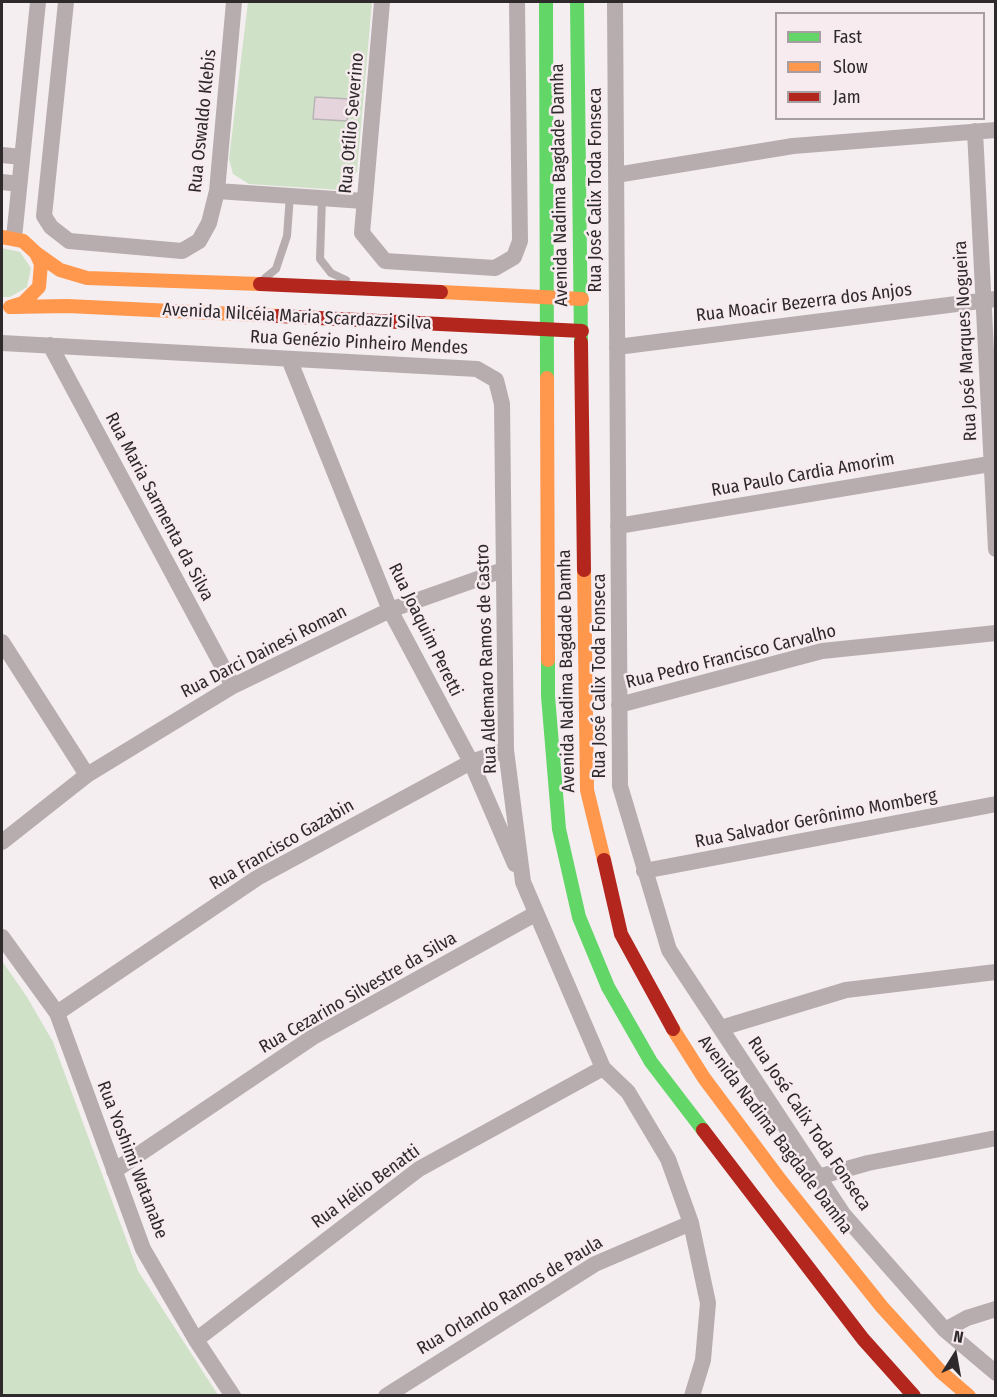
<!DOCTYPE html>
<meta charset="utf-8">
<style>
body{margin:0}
#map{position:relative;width:997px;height:1397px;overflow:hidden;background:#f4eef0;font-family:"Fira Sans Condensed",sans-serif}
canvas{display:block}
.frame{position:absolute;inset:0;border:3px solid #2e2a2b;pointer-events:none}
.legend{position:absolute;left:775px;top:12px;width:210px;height:108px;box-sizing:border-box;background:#f7ebef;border:2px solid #a79ea1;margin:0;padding:8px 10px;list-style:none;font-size:18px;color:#2e2a2b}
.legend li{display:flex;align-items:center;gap:12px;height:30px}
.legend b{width:30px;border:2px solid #a79ea1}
.north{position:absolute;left:925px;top:1325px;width:60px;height:60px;-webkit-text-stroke:4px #f7ebef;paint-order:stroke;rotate:11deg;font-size:16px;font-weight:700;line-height:24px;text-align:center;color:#2e2a2b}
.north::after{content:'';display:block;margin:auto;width:21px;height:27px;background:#2e2a2b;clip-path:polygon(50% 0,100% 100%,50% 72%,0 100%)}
</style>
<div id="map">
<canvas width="997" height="1397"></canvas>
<div class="frame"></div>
<ul class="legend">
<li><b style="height:8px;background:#63d668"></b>Fast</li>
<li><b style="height:8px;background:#ff974d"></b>Slow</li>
<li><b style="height:8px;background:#b3261e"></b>Jam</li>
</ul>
<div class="north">N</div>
</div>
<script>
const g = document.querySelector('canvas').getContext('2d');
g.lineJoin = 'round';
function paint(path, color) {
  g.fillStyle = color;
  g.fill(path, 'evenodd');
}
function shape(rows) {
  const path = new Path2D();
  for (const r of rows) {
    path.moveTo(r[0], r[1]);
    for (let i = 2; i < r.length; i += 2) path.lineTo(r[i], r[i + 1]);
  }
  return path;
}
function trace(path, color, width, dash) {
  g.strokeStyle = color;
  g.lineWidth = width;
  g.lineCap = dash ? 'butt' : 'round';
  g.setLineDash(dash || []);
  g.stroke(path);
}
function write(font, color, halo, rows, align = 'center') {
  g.font = font + ' "Fira Sans Condensed",sans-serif';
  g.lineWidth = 5;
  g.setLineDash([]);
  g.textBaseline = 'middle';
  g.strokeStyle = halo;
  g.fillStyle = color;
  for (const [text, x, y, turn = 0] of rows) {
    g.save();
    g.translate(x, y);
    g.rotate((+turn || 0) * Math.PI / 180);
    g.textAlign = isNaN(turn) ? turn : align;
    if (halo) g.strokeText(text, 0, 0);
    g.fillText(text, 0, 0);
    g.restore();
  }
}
const green = shape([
 [248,2,372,2,357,171,351,181,340,190,249,184,233,174,229,159],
 [2,248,20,252,31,268,27,287,10,297,2,297],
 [2,961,27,997,53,1042,138,1271,218,1395,2,1395]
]);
const building = shape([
 [315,97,349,99,347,121,313,119,315,97]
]);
const lane = shape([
 [322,198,320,259,331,273,346,280],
 [265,278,276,269,287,236,290,195]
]);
const street = shape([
 [66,2,44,216,51,227,69,241,182,251,199,241,209,223,217,191,234,2],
 [382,2,362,233,385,261,495,268,514,257,520,241,517,2],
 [615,2,620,786,669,950,843,1214,945,1330,996,1373],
 [975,131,996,549],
 [2,155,22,157],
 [616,175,793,146,996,130],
 [2,182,19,184],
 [217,191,364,201],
 [14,238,38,2],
 [2,343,477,369,496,380,502,404,506,750,523,882,603,1068,628,1092,668,1159,691,1223,708,1303,703,1360,692,1396],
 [50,345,233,686],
 [617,347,996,299],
 [289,359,390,610,471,762,515,864],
 [618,526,996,463],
 [2,642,87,775],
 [619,705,822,651,996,633],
 [2,842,87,775,233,686,390,610,503,570],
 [644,871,996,804],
 [2,937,57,1013,143,1249,196,1340,233,1396],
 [57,1013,257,878,471,762,506,750],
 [721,1028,846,990,996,972],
 [114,1171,313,1037,535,914],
 [818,1177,868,1163,996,1138],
 [945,1330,967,1318,996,1309],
 [196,1340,419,1169,603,1068],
 [386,1396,595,1264,691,1223]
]);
const fast = shape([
 [546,2,547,378],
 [577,2,581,342],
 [548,660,548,696,559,829,579,917,608,987,651,1062,703,1130]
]);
const slow = shape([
 [2,237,23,241,36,253,41,264,39,287,23,303,10,307],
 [36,253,60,270,87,278,260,284],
 [441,292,582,299],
 [12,307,67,306,278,316],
 [547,378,548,660],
 [584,570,587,790,604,860],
 [673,1029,704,1078,781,1181,882,1307,941,1372,969,1396]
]);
const jam = shape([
 [260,284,441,292],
 [278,316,582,331],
 [581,342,584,570],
 [604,860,621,934,673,1029],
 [703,1130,863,1339,914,1396]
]);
const streetNames = [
 ["Rua Oswaldo Klebis",203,121,-84],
 ["Rua Otílio Severino",352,123,-85],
 ["Avenida Nadima Bagdade Damha",560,185,-91],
 ["Rua José Calix Toda Fonseca",596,190,-90],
 ["Rua Moacir Bezerra dos Anjos",804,303,-7],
 ["Avenida Nilcéia Maria Scardazzi Silva",297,317,3],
 ["Rua José Marques Nogueira",966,341,-93],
 ["Rua Genézio Pinheiro Mendes",359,343,3],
 ["Rua Paulo Cardia Amorim",803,475,-10],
 ["Rua Maria Sarmenta da Silva",159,507,62],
 ["Rua Joaquim Peretti",425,630,64],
 ["Rua Darci Dainesi Roman",264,652,-27],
 ["Rua Pedro Francisco Carvalho",731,657,-14],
 ["Rua Aldemaro Ramos de Castro",487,659,-92],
 ["Avenida Nadima Bagdade Damha",567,671,-91],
 ["Rua José Calix Toda Fonseca",600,676,-90],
 ["Rua Salvador Gerônimo Momberg",816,819,-11],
 ["Rua Francisco Gazabin",282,845,-30],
 ["Rua Cezarino Silvestre da Silva",358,993,-30],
 ["Rua José Calix Toda Fonseca",809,1124,56],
 ["Avenida Nadima Bagdade Damha",775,1135,53],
 ["Rua Yoshimi Watanabe",132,1160,69],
 ["Rua Hélio Benatti",366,1187,-36],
 ["Rua Orlando Ramos de Paula",510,1296,-31]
];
paint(green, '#cfe1c6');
paint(building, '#e5d4db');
trace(building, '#b8b4b5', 1.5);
trace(lane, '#b7adaf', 8);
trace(street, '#b7adaf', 16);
trace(fast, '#63d668', 14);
trace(slow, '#ff974d', 14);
trace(jam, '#b3261e', 14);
write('18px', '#2e2a2b', '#f7ebef', streetNames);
</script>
